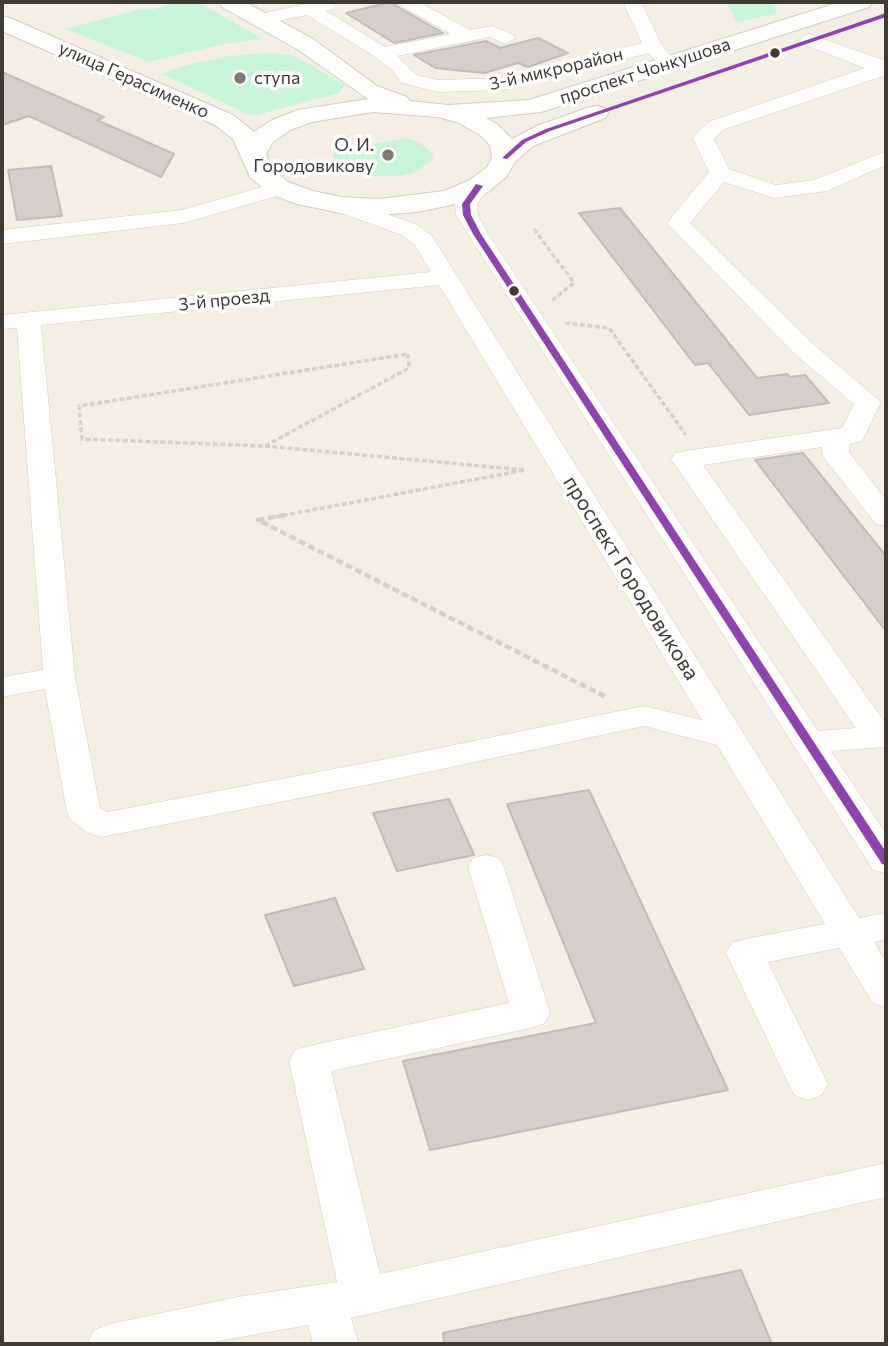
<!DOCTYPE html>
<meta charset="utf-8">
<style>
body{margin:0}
#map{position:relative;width:888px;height:1346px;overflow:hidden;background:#f3efe4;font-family:Commissioner,sans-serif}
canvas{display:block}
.frame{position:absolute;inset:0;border:4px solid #3e3b34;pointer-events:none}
</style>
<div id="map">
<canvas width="888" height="1346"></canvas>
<div class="frame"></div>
</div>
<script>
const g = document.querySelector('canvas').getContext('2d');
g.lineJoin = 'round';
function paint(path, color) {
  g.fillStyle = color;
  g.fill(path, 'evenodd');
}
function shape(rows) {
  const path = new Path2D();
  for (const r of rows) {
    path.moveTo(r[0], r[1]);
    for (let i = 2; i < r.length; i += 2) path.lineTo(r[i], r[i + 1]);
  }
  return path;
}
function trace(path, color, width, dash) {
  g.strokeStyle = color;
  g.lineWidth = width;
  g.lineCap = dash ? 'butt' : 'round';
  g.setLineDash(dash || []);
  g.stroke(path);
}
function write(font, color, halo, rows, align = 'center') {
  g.font = font + ' Commissioner,sans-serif';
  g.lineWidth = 7;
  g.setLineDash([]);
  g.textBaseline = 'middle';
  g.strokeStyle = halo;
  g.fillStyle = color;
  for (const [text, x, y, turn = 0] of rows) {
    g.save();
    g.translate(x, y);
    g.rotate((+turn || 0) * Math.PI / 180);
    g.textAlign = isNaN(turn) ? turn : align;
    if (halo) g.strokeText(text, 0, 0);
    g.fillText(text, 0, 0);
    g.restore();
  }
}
const green = shape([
 [166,2,198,2,263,39,223,44,149,62,65,29,141,9,151,10,170,4],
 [726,2,770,2,778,13,737,22],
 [272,53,295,56,345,85,339,93,252,116,162,74,183,66,229,56],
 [406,138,419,142,433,154,432,160,415,172,400,176,366,176,352,173,334,162,333,152]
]);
const building = shape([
 [391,2,400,8,443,33,394,43,346,13,391,2],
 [538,38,568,53,528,67,518,63,484,73,435,68,414,55,486,41,500,48,538,38],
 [2,72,104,117,97,120,174,154,161,177,29,116,2,125,2,72],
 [51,166,62,216,17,220,8,170,51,166],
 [620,208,757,378,787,374,790,377,805,375,829,403,749,415,708,363,695,365,579,213,620,208],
 [803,453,886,556,886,631,755,460,803,453],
 [589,790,728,1090,430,1150,403,1061,596,1023,507,804,589,790],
 [449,799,474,855,397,871,373,813,449,799],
 [335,898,364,969,294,986,265,915,335,898],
 [741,1270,772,1344,444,1344,443,1333,741,1270]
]);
const pathFar1 = shape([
 [534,229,574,283,551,301],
 [565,323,609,328,686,435],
 [408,354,409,368,265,446,82,439,79,406,408,354],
 [265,446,525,470,275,517]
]);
const path = shape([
 [285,515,258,520,606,697]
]);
const minor = shape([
 [334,2,336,5,333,9,326,11,385,47,451,34,401,6,398,2,419,2,470,30,492,26,512,34,515,38,506,44,490,37,397,56,416,75,438,80,502,78,642,43,623,2,641,2,661,44,674,60,665,66,658,64,649,53,502,90,438,92,402,83,392,70,371,54,307,15,263,24,254,19,257,15,309,3,334,2],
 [809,34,886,61,886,75,722,130,714,139,729,169,776,185,814,180,886,151,886,165,827,191,774,198,724,182,690,223,814,345,881,402,865,435,861,441,850,444,849,452,886,500,886,526,876,524,825,459,822,453,822,447,703,465,886,724,886,747,831,751,886,834,886,873,873,870,456,215,455,204,471,181,487,181,490,186,477,204,478,215,488,234,818,731,856,728,671,459,675,453,685,451,842,428,854,404,796,355,667,223,709,172,693,138,708,122,865,68,803,44,800,40,803,36,809,34],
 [279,182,287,183,290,188,287,193,184,223,2,244,2,230,182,210,279,182],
 [341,198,418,225,432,236,859,918,886,913,886,939,874,942,886,962,886,1007,873,1003,839,948,768,962,828,1084,822,1095,808,1100,794,1095,726,953,732,943,745,939,825,924,717,745,644,726,381,782,101,837,89,833,72,821,67,813,45,689,2,697,2,677,43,670,17,328,2,329,2,315,431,272,415,245,402,235,333,210,330,205,333,200,341,198],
 [439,285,702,720,644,706,381,760,107,812,100,808,75,677,41,325,439,285],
 [486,855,499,858,504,867,550,1013,545,1023,531,1028,331,1071,380,1274,886,1163,886,1197,351,1318,359,1344,313,1344,308,1325,202,1344,87,1344,94,1330,110,1324,237,1297,337,1282,289,1061,295,1050,309,1046,509,1003,468,867,473,858,486,855]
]);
const major = shape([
 [219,2,245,2,313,39,377,86,407,97,410,101,448,105,529,100,840,2,872,2,869,7,541,112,486,118,498,125,512,139,539,125,587,108,596,106,605,108,608,113,605,118,533,146,515,162,506,177,488,192,451,205,417,212,379,215,341,213,297,204,270,194,250,177,233,139,215,125,2,31,2,16,10,18,233,115,254,132,272,120,298,110,368,99,297,49,222,7,219,2],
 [373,112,438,117,459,123,480,135,490,145,492,158,487,167,470,180,444,191,379,199,341,197,313,191,288,182,271,169,266,154,273,142,290,130,312,122,373,112]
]);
const bus1 = shape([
 [886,13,886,17,550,131,526,142,507,159,502,158,522,140,546,129,886,13],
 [476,184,483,186,470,204,471,215,481,234,886,852,886,865,882,864,473,234,463,215,462,204,476,184]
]);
const markers = [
 [775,53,6,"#3e3b34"],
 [240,78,7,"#7d7a72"],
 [388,155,7,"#7d7a72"],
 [514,291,6,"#3e3b34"]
];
const farStreetnames = [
 ["3-й микрорайон",556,69,-13],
 ["проспект Чонкушова",645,71,-18],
 ["улица Герасименко",134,80,24],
 ["3-й проезд",224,300,-6]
];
const farPoinames = [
 ["ступа",254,78],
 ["О. И.",374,145,"right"],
 ["Городовикову",374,166,"right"]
];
const streetNames = [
 ["проспект Городовикова",631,578,58]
];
paint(green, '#c8f5d7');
paint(building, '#d5cfcc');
trace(building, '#c2bcb9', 2);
trace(minor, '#d0cdc4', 1);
trace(major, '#d0cdc4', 2);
trace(pathFar1, '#d3d1ce', 3.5, [5, 2.5]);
trace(path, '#d3d1ce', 4.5, [7, 3.5]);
paint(minor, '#fdfdfb');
paint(major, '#fdfdfb');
paint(bus1, '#8e44ad');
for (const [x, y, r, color] of markers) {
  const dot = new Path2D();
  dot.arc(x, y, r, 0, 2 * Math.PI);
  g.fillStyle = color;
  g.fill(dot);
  trace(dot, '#fff', 2.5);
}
write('18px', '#3e3b34', '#fff', farStreetnames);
write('18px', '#3e3b34', '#fff', farPoinames, 'left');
write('21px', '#3e3b34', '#fff', streetNames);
</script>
